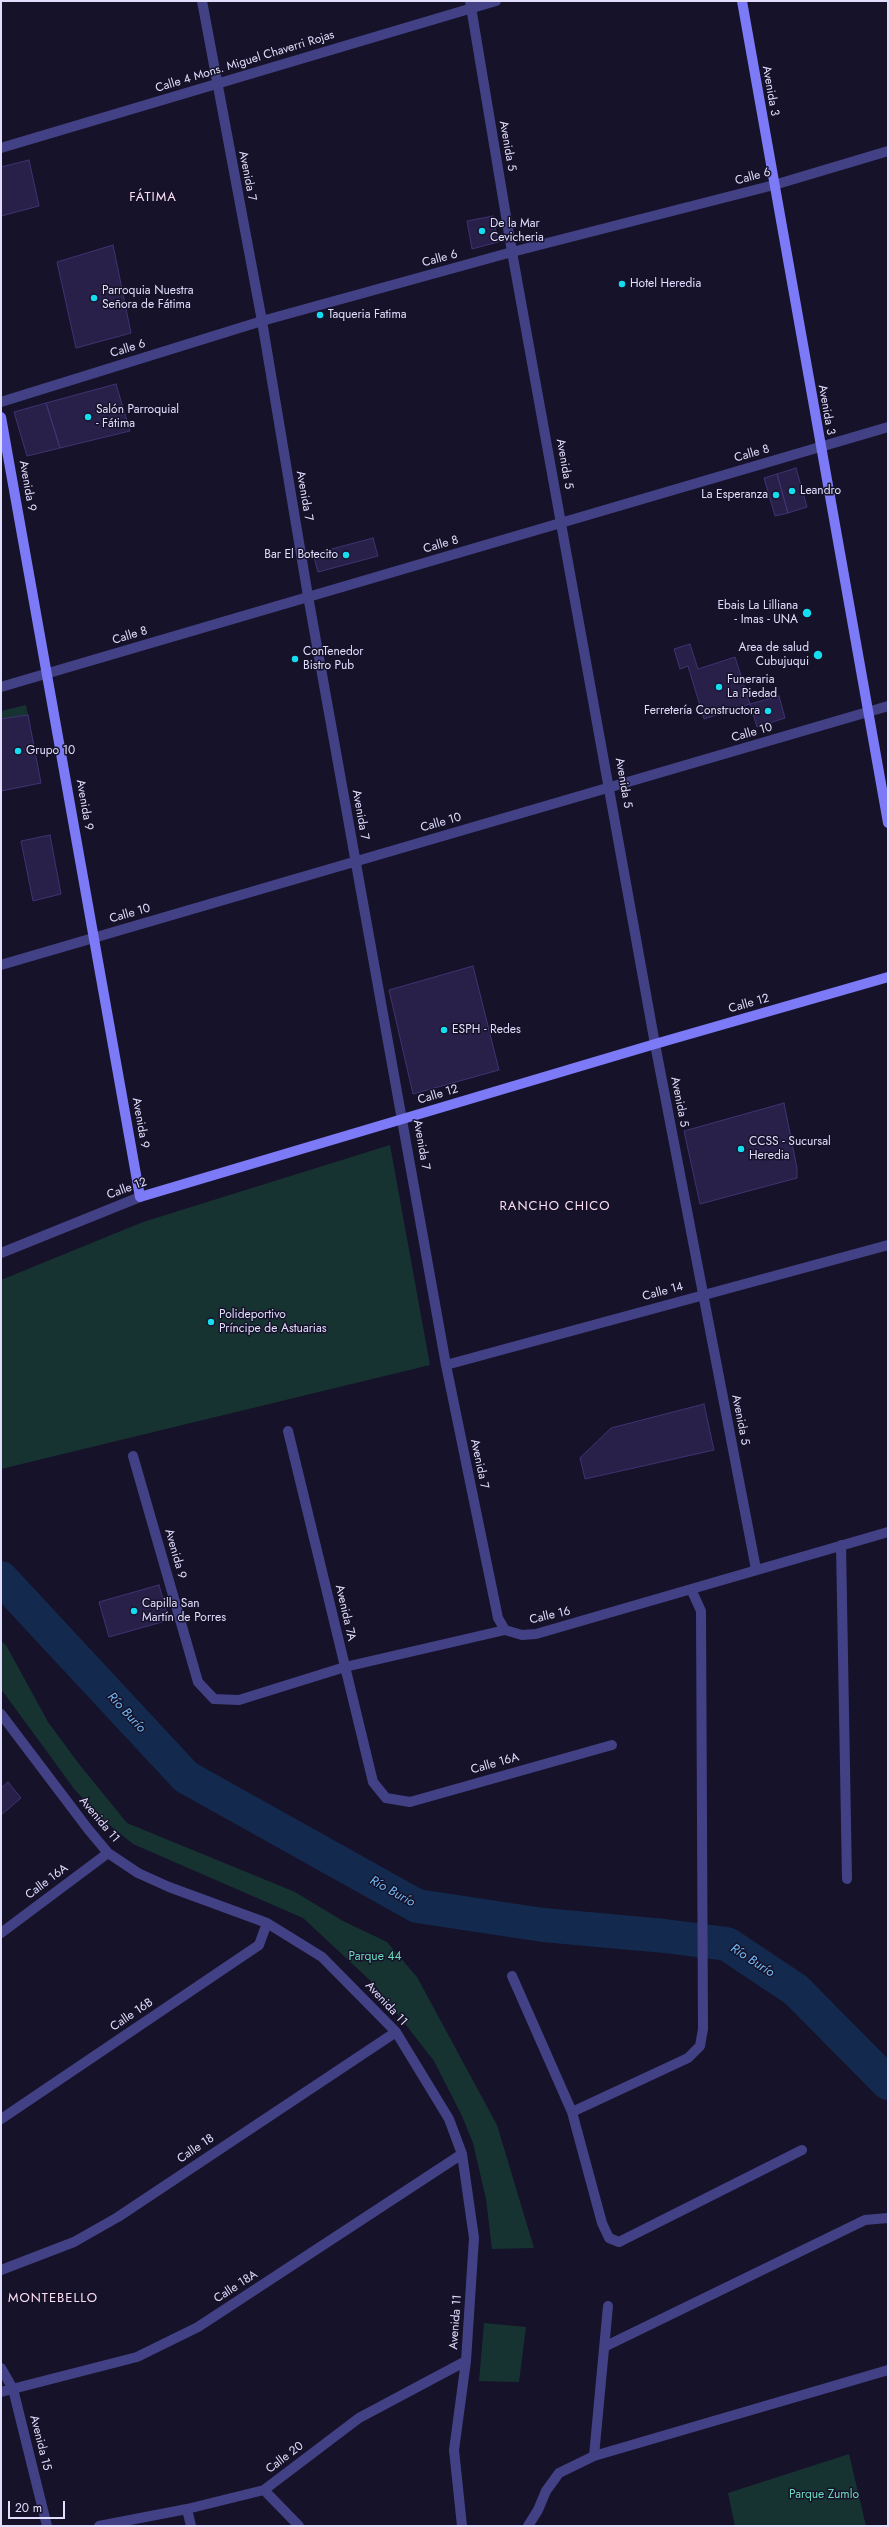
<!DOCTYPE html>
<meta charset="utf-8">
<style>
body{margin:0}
#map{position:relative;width:889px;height:2527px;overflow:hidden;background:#161229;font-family:Jost,sans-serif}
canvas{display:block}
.frame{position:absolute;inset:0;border:2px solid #e0ddfd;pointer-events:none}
.scale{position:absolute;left:8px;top:2501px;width:57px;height:18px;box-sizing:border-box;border:2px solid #e0ddfd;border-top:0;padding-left:5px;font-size:12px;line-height:14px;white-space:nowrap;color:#e0ddfd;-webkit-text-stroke:3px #161229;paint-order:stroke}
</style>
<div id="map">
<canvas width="889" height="2527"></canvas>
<div class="frame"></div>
<div class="scale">20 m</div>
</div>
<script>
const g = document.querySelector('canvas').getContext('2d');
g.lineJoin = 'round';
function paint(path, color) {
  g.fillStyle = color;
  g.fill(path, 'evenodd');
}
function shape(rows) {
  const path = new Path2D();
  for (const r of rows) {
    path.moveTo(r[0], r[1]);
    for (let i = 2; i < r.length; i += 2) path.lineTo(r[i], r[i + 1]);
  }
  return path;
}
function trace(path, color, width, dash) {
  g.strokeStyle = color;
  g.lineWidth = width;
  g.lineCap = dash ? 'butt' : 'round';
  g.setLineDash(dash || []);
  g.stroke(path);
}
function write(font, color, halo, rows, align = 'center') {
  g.font = font + ' Jost,sans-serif';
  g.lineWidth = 3;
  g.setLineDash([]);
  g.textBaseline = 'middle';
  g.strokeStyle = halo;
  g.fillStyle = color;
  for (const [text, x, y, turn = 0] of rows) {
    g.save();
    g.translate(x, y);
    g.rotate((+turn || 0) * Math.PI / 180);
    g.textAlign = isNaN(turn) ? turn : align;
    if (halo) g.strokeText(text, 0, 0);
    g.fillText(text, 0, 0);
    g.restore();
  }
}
const green = shape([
 [26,705,28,715,1,719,1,711],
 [390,1145,430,1365,1,1469,1,1280,143,1222],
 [1,1641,6,1645,48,1722,79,1764,127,1823,295,1892,343,1921,387,1942,417,1977,497,2125,534,2248,492,2249,486,2199,473,2143,462,2116,434,2061,374,1984,303,1918,133,1844,101,1818,75,1790,1,1689],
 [484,2323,526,2327,519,2382,479,2381],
 [849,2454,866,2526,735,2526,728,2493]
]);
const river = shape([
 [1,1578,186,1777,417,1906,543,1925,665,1936,727,1944,796,1990,888,2083]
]);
const building = shape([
 [29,160,39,206,1,216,1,167,29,160],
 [493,216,498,242,472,249,467,221,493,216],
 [113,245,131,333,76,348,57,262,113,245],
 [116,384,130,431,60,448,46,403,116,384],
 [46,403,60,448,27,456,14,412,46,403],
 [796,468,807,507,788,513,777,474,796,468],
 [777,474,788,513,775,516,764,478,777,474],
 [373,538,378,556,318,572,313,554,373,538],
 [690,644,698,669,735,657,750,704,704,719,688,666,680,669,674,649,690,644],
 [779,696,785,718,757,727,750,704,779,696],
 [28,715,41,783,1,791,1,719,28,715],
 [50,835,61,894,33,901,21,841,50,835],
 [473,966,499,1070,413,1094,389,990,473,966],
 [784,1103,797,1168,797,1178,700,1204,684,1131,784,1103],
 [704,1404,714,1450,585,1479,580,1458,611,1428,704,1404],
 [159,1585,169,1620,109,1637,99,1602,159,1585],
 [8,1782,21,1798,1,1815,1,1788,8,1782]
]);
const street = shape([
 [202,1,262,321,308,596,446,1365,498,1618,505,1630],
 [470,1,512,252,655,1044,756,1569],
 [1,148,496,1],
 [1,402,262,321,512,252,774,185,888,151],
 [1,687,888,427],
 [1,965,888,706],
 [1,1253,140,1197],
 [446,1365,888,1245],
 [288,1431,373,1782,386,1798,410,1802,612,1745],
 [133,1456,198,1682,214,1699,239,1700,345,1667,505,1630,522,1635,536,1634,888,1532],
 [841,1545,847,1879],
 [691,1589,701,1611,703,2029,700,2046,688,2058,572,2112,602,2223,609,2238,619,2242,802,2150],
 [1,1714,88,1829,108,1853,138,1873,169,1887,267,1923,322,1957,396,2032,449,2119,462,2154,474,2238,466,2361,454,2450,462,2526],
 [1,1933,108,1853],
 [512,1976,572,2112],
 [1,2119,259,1945,267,1923],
 [1,2270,74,2242,118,2217,396,2032],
 [606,2346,865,2220,888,2218],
 [1,2368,13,2389,47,2526],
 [1,2392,137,2357,198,2327,462,2154],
 [594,2456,608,2306],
 [264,2490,299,2526],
 [187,2509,191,2526],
 [99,2526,187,2509,264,2490,359,2418,466,2361],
 [528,2526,538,2510,546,2491,559,2473,594,2456,888,2370]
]);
const secondary = shape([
 [742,1,888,823],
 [1,417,140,1197,655,1044,888,977]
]);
const markers = [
 [482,231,4,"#16dcf0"],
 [622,284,4,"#16dcf0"],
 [94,298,4,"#16dcf0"],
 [320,315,4,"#16dcf0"],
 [88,417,4,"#16dcf0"],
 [792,491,4,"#16dcf0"],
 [776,495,4,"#16dcf0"],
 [346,555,4,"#16dcf0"],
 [807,613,5,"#16dcf0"],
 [818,655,5,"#16dcf0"],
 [295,659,4,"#16dcf0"],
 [719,687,4,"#16dcf0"],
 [768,711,4,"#16dcf0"],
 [18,751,4,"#16dcf0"],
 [444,1030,4,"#16dcf0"],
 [741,1149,4,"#16dcf0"],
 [211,1322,4,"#16dcf0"],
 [134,1611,4,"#16dcf0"]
];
const streetNames = [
 ["Calle 4 Mons. Miguel Chaverri Rojas",245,62,-17],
 ["Avenida 3",770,91,80],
 ["Avenida 5",507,146,80],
 ["Avenida 7",247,176,79],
 ["Calle 6",753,177,-15],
 ["Calle 6",440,259,-15],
 ["Calle 6",128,349,-17],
 ["Avenida 3",826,410,80],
 ["Calle 8",752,454,-16],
 ["Avenida 5",564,464,80],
 ["Avenida 9",27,486,80],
 ["Avenida 7",304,496,80],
 ["Calle 8",441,545,-16],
 ["Calle 8",130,636,-17],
 ["Calle 10",752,733,-16],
 ["Avenida 5",623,783,80],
 ["Avenida 9",84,805,80],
 ["Avenida 7",360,815,80],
 ["Calle 10",441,823,-16],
 ["Calle 10",130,914,-16],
 ["Calle 12",749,1004,-16],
 ["Calle 12",438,1095,-17],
 ["Avenida 5",679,1102,79],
 ["Avenida 9",140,1123,80],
 ["Avenida 7",421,1145,80],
 ["Calle 12",127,1189,-20],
 ["Calle 14",663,1292,-15],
 ["Avenida 5",740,1420,79],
 ["Avenida 7",479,1464,78],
 ["Avenida 9",175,1554,74],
 ["Avenida 7A",345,1613,77],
 ["Calle 16",550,1616,-13],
 ["Calle 16A",495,1764,-16],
 ["Avenida 11",99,1820,50],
 ["Calle 16A",47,1882,-37],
 ["Avenida 11",386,2004,47],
 ["Calle 16B",132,2015,-34],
 ["Calle 18",196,2149,-34],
 ["Calle 18A",236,2287,-33],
 ["Avenida 11",456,2322,-86],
 ["Avenida 15",40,2443,76],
 ["Calle 20",285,2458,-37]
];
const poiNames = [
 ["De la Mar",490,224],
 ["Cevicheria",490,238],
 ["Hotel Heredia",630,284],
 ["Parroquia Nuestra",102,291],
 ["Señora de Fátima",102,305],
 ["Taqueria Fatima",328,315],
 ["Salón Parroquial",96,410],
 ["- Fátima",96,424],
 ["Leandro",800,491],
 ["La Esperanza",768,495,"right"],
 ["Bar El Botecito",338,555,"right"],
 ["Ebais La Lilliana",798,606,"right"],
 ["- Imas - UNA",798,620,"right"],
 ["Area de salud",809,648,"right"],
 ["Cubujuqui",809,662,"right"],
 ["ConTenedor",303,652],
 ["Bistro Pub",303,666],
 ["Funeraria",727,680],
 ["La Piedad",727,694],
 ["Ferretería Constructora",760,711,"right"],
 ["Grupo 10",26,751],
 ["ESPH - Redes",452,1030],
 ["CCSS - Sucursal",749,1142],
 ["Heredia",749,1156],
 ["Polideportivo",219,1315],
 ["Príncipe de Astuarias",219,1329],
 ["Capilla San",142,1604],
 ["Martín de Porres",142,1618]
];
const parkNames = [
 ["Parque 44",375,1957],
 ["Parque Zumlo",824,2495]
];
const neighbourhoodNames = [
 ["FÁTIMA",153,198],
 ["RANCHO CHICO",555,1207],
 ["MONTEBELLO",53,2299]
];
const waterNames = [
 ["Río Burío",126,1713,47],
 ["Río Burío",392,1892,29],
 ["Río Burío",752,1961,33]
];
paint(green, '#163331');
trace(river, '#13294d', 34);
paint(building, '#282049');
trace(building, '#3f3373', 1);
trace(street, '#434185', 10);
trace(secondary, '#7c7af6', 10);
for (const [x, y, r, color] of markers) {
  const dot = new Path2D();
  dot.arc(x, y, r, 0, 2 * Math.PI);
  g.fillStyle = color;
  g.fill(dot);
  trace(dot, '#161229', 1.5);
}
write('12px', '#e0ddfd', '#161229', streetNames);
write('12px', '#e0ddfd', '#161229', poiNames, 'left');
write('12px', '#6cd9bd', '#161229', parkNames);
g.letterSpacing = '1px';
write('13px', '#fddff2', '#161229', neighbourhoodNames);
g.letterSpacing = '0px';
write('italic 13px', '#72baf6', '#161229', waterNames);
</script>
